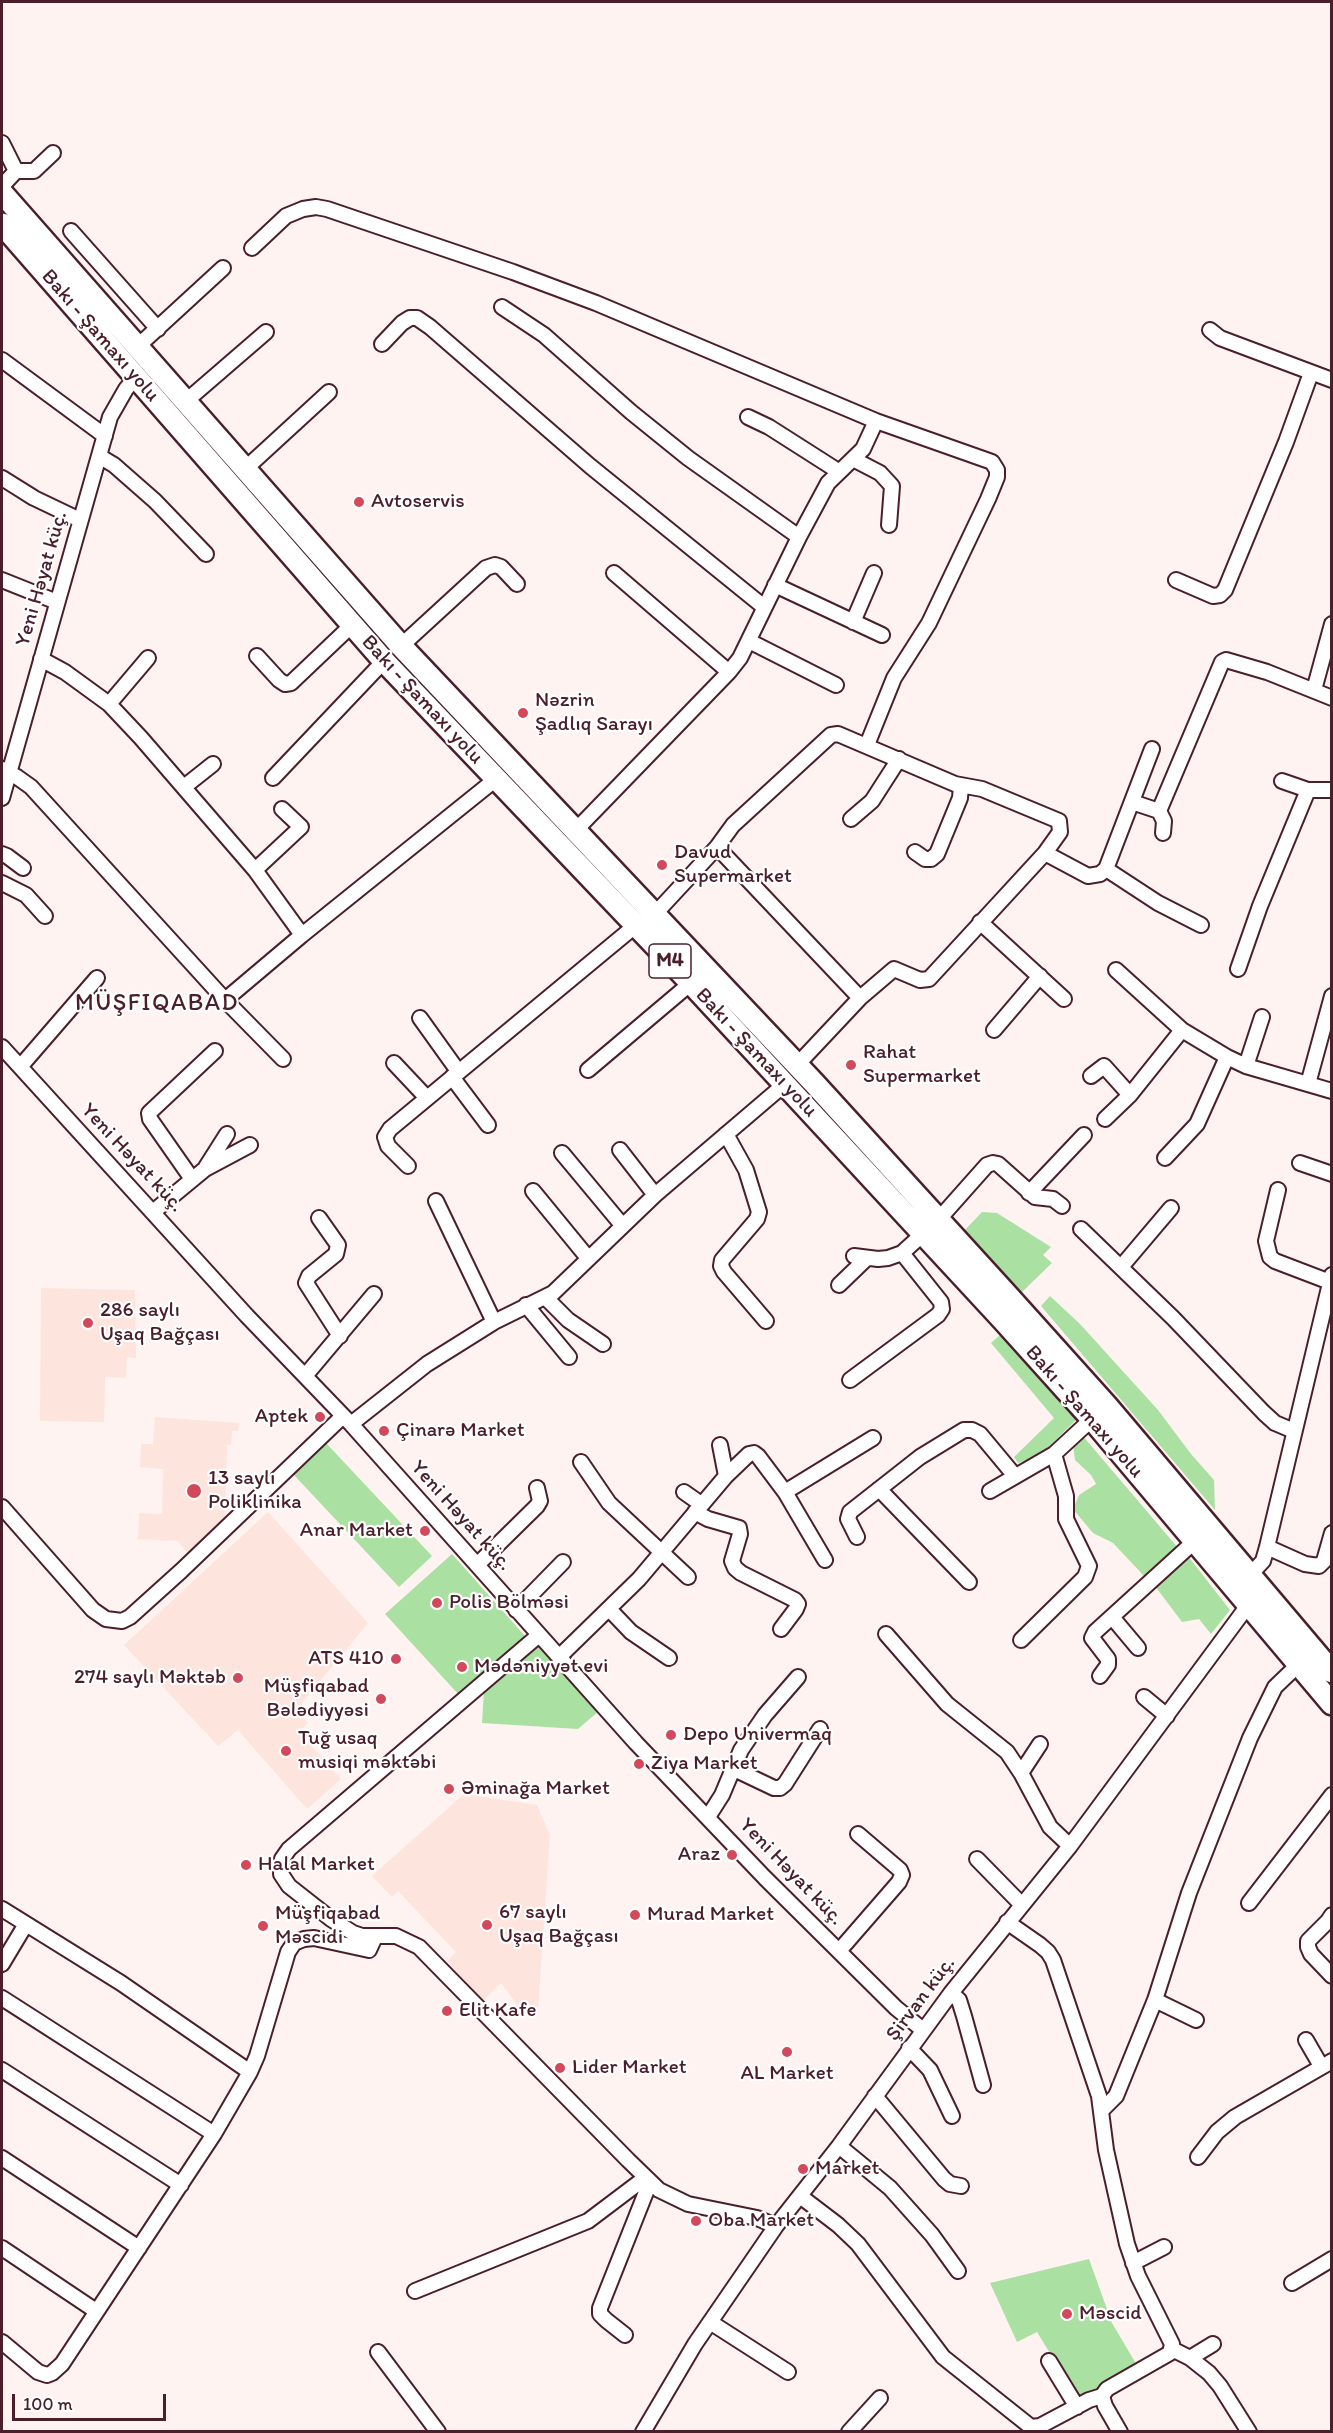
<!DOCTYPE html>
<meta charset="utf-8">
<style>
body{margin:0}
#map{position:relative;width:1333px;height:2433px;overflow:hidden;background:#fef3f0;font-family:Itim,sans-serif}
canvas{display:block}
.frame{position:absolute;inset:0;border:3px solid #4a1f2b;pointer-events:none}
.scale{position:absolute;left:12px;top:2394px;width:154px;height:27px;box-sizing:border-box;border:3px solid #4a1f2b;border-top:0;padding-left:8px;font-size:18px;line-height:21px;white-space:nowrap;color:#4a1f2b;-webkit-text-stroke:4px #fff;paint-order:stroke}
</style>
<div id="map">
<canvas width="1333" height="2433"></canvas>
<div class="frame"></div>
<div class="scale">100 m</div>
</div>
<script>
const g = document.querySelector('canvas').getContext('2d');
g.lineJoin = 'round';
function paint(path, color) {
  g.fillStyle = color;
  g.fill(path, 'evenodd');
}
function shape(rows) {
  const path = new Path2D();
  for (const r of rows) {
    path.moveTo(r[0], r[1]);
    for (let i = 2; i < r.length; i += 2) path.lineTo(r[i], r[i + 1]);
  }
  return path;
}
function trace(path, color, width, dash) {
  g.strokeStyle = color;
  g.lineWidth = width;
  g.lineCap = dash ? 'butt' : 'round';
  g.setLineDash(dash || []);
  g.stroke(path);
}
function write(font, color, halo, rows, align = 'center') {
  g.font = font + ' Itim,sans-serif';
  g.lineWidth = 4.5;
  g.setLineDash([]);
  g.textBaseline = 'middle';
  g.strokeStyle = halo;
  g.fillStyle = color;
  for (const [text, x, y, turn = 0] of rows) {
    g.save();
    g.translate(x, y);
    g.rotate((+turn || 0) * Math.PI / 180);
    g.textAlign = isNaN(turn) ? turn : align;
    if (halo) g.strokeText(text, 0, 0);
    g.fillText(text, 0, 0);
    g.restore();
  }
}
const built = shape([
 [41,1288,135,1290,136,1358,127,1357,126,1378,105,1377,104,1422,40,1421],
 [155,1417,239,1423,238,1431,232,1431,231,1445,227,1445,225,1519,188,1554,178,1541,138,1539,139,1513,162,1514,163,1469,140,1467,141,1444,153,1444],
 [268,1512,368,1623,296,1710,308,1723,299,1732,341,1779,307,1809,238,1730,218,1746,124,1645],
 [464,1794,537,1805,550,1835,538,2009,521,2010,501,1983,483,2001,447,1961,456,1952,398,1891,392,1897,372,1876]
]);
const green = shape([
 [982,1212,997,1213,1051,1247,1043,1255,1052,1263,1021,1293,963,1232],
 [1050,1296,1080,1324,1158,1410,1191,1454,1214,1480,1215,1510,1041,1306],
 [1001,1334,1076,1420,1039,1456,1018,1463,1014,1457,1054,1418,991,1343],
 [1082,1435,1179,1549,1145,1577,1113,1543,1093,1533,1073,1509,1079,1495,1096,1484,1091,1475,1075,1460,1073,1445],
 [326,1443,432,1556,399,1587,293,1474],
 [452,1554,525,1636,459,1695,385,1614],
 [1188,1556,1230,1610,1211,1634,1199,1619,1182,1622,1155,1586],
 [536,1641,600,1710,578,1729,482,1723,484,1689],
 [1089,2259,1112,2323,1138,2367,1078,2399,1037,2332,1017,2342,990,2283]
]);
const minor = shape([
 [2,143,16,171,2,186],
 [16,171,34,171,53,153],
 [71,231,158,329],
 [252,248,286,216,303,209,316,207,327,209,513,272,596,303,876,421,992,462,997,470,997,477,988,499,929,623,894,678,867,745],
 [502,307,544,335,631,412,688,458,799,537],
 [1210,330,1220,338,1332,380],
 [382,344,402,323,410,318,417,318,430,327,590,466,764,607],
 [137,347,223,268],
 [2,360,105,436],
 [185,402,266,332],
 [748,417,769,427,838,471],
 [99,456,114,465,155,501,206,554],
 [853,459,880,473,892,486,889,525],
 [244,470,329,392],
 [2,478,34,498,80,520],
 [614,573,729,672],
 [2,580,57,602],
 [1176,580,1213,596,1220,595,1225,590,1286,442,1311,373],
 [775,585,882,635],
 [853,622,874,573],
 [749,641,836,685],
 [401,646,486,568,495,565,501,567,517,584],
 [257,656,279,680,285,684,291,683,352,625],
 [41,659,65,672,109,704,141,738,255,870,302,935],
 [1314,690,1332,624],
 [109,704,148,658],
 [2,769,17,777,31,787,225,1000,283,1059],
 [273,778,384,661],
 [1282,781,1308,790,1332,790],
 [184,787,213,764],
 [2,798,110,417,126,389,136,377],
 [1132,802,1159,811,1222,662,1226,660,1267,672,1332,698],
 [1159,811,1164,821,1163,833],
 [851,819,872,801,899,759],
 [575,831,729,672,740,658,799,537,828,483,863,449,876,421],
 [717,847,860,998],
 [915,852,925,859,931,859,937,854,960,798,961,786],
 [1045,853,1088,876,1100,874,1106,869,1152,749],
 [2,854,7,856,23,868],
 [1106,869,1158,903,1201,925],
 [255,870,301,827,282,809],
 [2,883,26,895,45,916],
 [654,915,717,847,733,825,831,735,838,734,955,784,982,789,1059,821,1060,832,1045,853,929,979,920,980,894,969,860,998,797,1065],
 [980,922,1064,999],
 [1238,969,1260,906,1308,790],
 [1116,970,1182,1030,1227,1057,1246,1066,1332,1091],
 [225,1000,302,935,496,779],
 [420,1018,458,1071],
 [994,1030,1040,976],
 [2,1047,247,1316,351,1424,636,1743,765,1878,896,2008,923,2030],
 [394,1063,426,1097],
 [1246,1066,1262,1017],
 [20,1067,97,978],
 [588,1070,691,983],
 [1091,1076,1104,1066,1130,1095],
 [452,1077,488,1125],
 [1308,1084,1332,996],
 [1105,1119,1130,1095,1182,1030],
 [726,1134,746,1170,759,1212,757,1219,722,1260,721,1266,724,1272,766,1321],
 [620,1150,655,1195],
 [562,1153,622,1225],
 [1165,1158,1197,1124,1227,1057],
 [1300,1163,1332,1174],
 [408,1166,388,1146,385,1137,390,1129,635,926],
 [206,1167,227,1134],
 [192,1179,150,1119,149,1113,215,1051],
 [1278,1190,1266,1241,1270,1257,1275,1261,1330,1282],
 [533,1191,588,1258],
 [1029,1193,1084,1135],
 [436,1201,494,1322],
 [153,1212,205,1169,250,1145],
 [319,1218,338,1245,336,1254,309,1276,306,1283,340,1336],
 [939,1219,987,1165,993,1163,998,1164,1035,1197,1053,1199,1062,1206],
 [1081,1229,1173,1318,1264,1413,1275,1423,1294,1431],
 [854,1256,878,1259,888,1258,902,1253],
 [1121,1267,1171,1208],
 [839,1285,867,1258],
 [545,1297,568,1320,603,1344],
 [526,1305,569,1357],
 [305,1376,374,1294],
 [850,1380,938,1315,942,1309,941,1302,902,1253,924,1233],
 [351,1424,427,1364,494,1322,553,1293,655,1195,785,1084],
 [581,1462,609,1503,688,1577],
 [726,1476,749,1454,754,1453,758,1456,785,1492,825,1560],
 [879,1489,969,1582],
 [990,1491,1054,1454,1092,1419],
 [684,1492,701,1504],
 [785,1492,873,1438],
 [2,1507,93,1610,106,1619,122,1621,130,1617,181,1571,343,1416],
 [695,1512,708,1519,739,1528,740,1534,732,1561,735,1568,741,1573,795,1600,798,1604,796,1609,781,1629],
 [857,1537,848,1519,850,1512,920,1457,964,1430,972,1430,980,1434,1015,1476],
 [1267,1547,1305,1564,1319,1566,1324,1561,1332,1533],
 [477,1565,537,1506,540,1501,537,1488],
 [1250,1575,1263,1561,1267,1547,1332,1275],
 [609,1609,631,1632,669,1658],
 [516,1610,563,1562],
 [1112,1617,1138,1648],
 [886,1634,947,1704,1007,1752,1021,1773,1050,1827,1070,1846],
 [539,1635,289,1849,282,1859,281,1874,289,1886,331,1919,353,1933,362,1936,396,1936,419,1947,628,2160,659,2190,688,2204,757,2218,776,2226],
 [1021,1640,1085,1577,1089,1566,1066,1519,1066,1496,1054,1454],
 [559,1657,639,1579,726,1476,720,1445],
 [1100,1676,1108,1665,1108,1659,1092,1638,1095,1632,1195,1541],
 [1144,1697,1167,1716],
 [732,1768,774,1788,780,1788,785,1784,820,1729],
 [1021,1773,1040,1744],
 [708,1817,722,1795,741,1750,765,1715,798,1677],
 [977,1859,1021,1904],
 [1249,1903,1332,1795],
 [2,1909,121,1983,250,2072],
 [1332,1915,1328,1921,1308,1941,1308,1947,1311,1954,1332,1976],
 [839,1951,899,1882,902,1875,900,1870,858,1834],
 [2,1964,26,1924],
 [951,1993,959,2000,964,2016,983,2085],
 [2,1998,214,2134],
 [1155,2000,1196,2020],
 [1306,2040,1321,2066],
 [909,2048,930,2070,952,2116],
 [2,2070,181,2185],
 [875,2096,944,2179,950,2184,961,2186],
 [1102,2110,1116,2096,1155,2000,1189,1893,1250,1738,1275,1687,1299,1664],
 [839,2146,890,2188,932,2235,958,2271],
 [1198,2157,1217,2132,1235,2117,1332,2061],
 [2,2158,139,2248],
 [800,2196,838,2225,858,2244,943,2357,1031,2427,1040,2426,1089,2400,1102,2396,1107,2389,1170,2353,1172,2344,1138,2276,1127,2244,1106,2150,1099,2096,1053,1960,1048,1952,1040,1945,1007,1922],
 [2,2248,96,2311],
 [1133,2263,1164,2247],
 [1292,2283,1332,2259],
 [415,2291,588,2221,645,2178],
 [710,2322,788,2372],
 [625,2335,606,2320,600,2314,600,2308,650,2182],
 [2,2342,38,2372,47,2375,52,2373,62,2364,214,2134,250,2072,257,2056,288,1952,294,1943,304,1939,314,1938,369,1950,375,1937],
 [1172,2349,1190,2358,1209,2373,1220,2386,1249,2432],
 [378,2352,438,2432],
 [1190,2358,1213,2344],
 [1049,2361,1077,2407],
 [1102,2396,1105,2406,1120,2432],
 [643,2432,695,2344,776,2226,839,2146,951,1993,1070,1846,1249,1604],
 [849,2432,880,2398]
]);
const highway = shape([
 [2,193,401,646,814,1083,1010,1298,1107,1406,1332,1672],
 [2,224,384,661,691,983,1003,1320,1092,1419,1332,1704]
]);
const markers = [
 [359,502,6,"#d1495b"],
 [523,713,6,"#d1495b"],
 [662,865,6,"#d1495b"],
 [851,1065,6,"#d1495b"],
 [88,1323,6,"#d1495b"],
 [320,1417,6,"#d1495b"],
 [384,1431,6,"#d1495b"],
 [194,1491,8,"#d1495b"],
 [425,1531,6,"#d1495b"],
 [437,1603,6,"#d1495b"],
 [396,1659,6,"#d1495b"],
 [462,1667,6,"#d1495b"],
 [238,1678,6,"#d1495b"],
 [381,1699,6,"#d1495b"],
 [671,1735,6,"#d1495b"],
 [286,1751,6,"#d1495b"],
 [639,1764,6,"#d1495b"],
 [449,1789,6,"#d1495b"],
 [732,1855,6,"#d1495b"],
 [246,1865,6,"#d1495b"],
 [635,1915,6,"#d1495b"],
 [487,1925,6,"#d1495b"],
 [263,1926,6,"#d1495b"],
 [447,2011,6,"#d1495b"],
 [787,2052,6,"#d1495b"],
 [560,2068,6,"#d1495b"],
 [803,2169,6,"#d1495b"],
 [696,2221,6,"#d1495b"],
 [1067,2314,6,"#d1495b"]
];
const shields = [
 [670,961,42]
];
const shieldNames = [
 ["M4",670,961]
];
const streetNames = [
 ["Bakı - Şamaxı yolu",100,336,49],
 ["Yeni Həyat küç.",42,579,-74],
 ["Bakı - Şamaxı yolu",422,700,47],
 ["Bakı - Şamaxı yolu",756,1053,47],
 ["Yeni Həyat küç.",132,1158,47],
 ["Bakı - Şamaxı yolu",1084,1412,49],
 ["Yeni Həyat küç.",461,1516,48],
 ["Yeni Həyat küç.",791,1872,46],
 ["Şirvan küç.",921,1999,-53]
];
const poiNames = [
 ["Avtoservis",371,502],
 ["Nəzrin",535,701],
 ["Şadlıq Sarayı",535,725],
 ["Davud",674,853],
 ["Supermarket",674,877],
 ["Rahat",863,1053],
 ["Supermarket",863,1077],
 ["286 saylı",100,1311],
 ["Uşaq Bağçası",100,1335],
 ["Aptek",308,1417,"right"],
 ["Çinarə Market",396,1431],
 ["13 saylı",208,1479],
 ["Poliklinika",208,1503],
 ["Anar Market",413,1531,"right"],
 ["Polis Bölməsi",449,1603],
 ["ATS 410",384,1659,"right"],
 ["Mədəniyyət evi",474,1667],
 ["274 saylı Məktəb",226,1678,"right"],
 ["Müşfiqabad",369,1687,"right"],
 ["Bələdiyyəsi",369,1711,"right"],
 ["Depo Univermaq",683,1735],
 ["Tuğ usaq",298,1739],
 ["musiqi məktəbi",298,1763],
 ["Ziya Market",651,1764],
 ["Əminağa Market",461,1789],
 ["Araz",720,1855,"right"],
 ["Halal Market",258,1865],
 ["67 saylı",499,1913],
 ["Uşaq Bağçası",499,1937],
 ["Müşfiqabad",275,1914],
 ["Məscidi",275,1938],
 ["Murad Market",647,1915],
 ["Elit Kafe",459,2011],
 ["Lider Market",572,2068],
 ["AL Market",787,2074,"center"],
 ["Market",815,2169],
 ["Oba Market",708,2221],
 ["Məscid",1079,2314]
];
const quarterNames = [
 ["MÜŞFIQABAD",157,1004]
];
paint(built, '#fde4dd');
paint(green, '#abe0a3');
trace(minor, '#4a1f2b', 18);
trace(highway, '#4a1f2b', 26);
trace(minor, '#fff', 14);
trace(highway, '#fff', 21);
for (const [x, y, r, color] of markers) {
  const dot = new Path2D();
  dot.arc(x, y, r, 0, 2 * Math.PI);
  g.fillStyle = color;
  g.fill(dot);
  trace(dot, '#fff', 2);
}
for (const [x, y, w] of shields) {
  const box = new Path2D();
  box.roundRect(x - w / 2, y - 17, w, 34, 4.5);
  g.fillStyle = '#fff';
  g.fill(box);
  trace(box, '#4a1f2b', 1.5);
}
write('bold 20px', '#4a1f2b', null, shieldNames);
write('21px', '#4a1f2b', '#fff', streetNames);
write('21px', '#4a1f2b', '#fff', poiNames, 'left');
g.letterSpacing = '1.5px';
write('24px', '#4a1f2b', '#fff', quarterNames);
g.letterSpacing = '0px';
</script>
